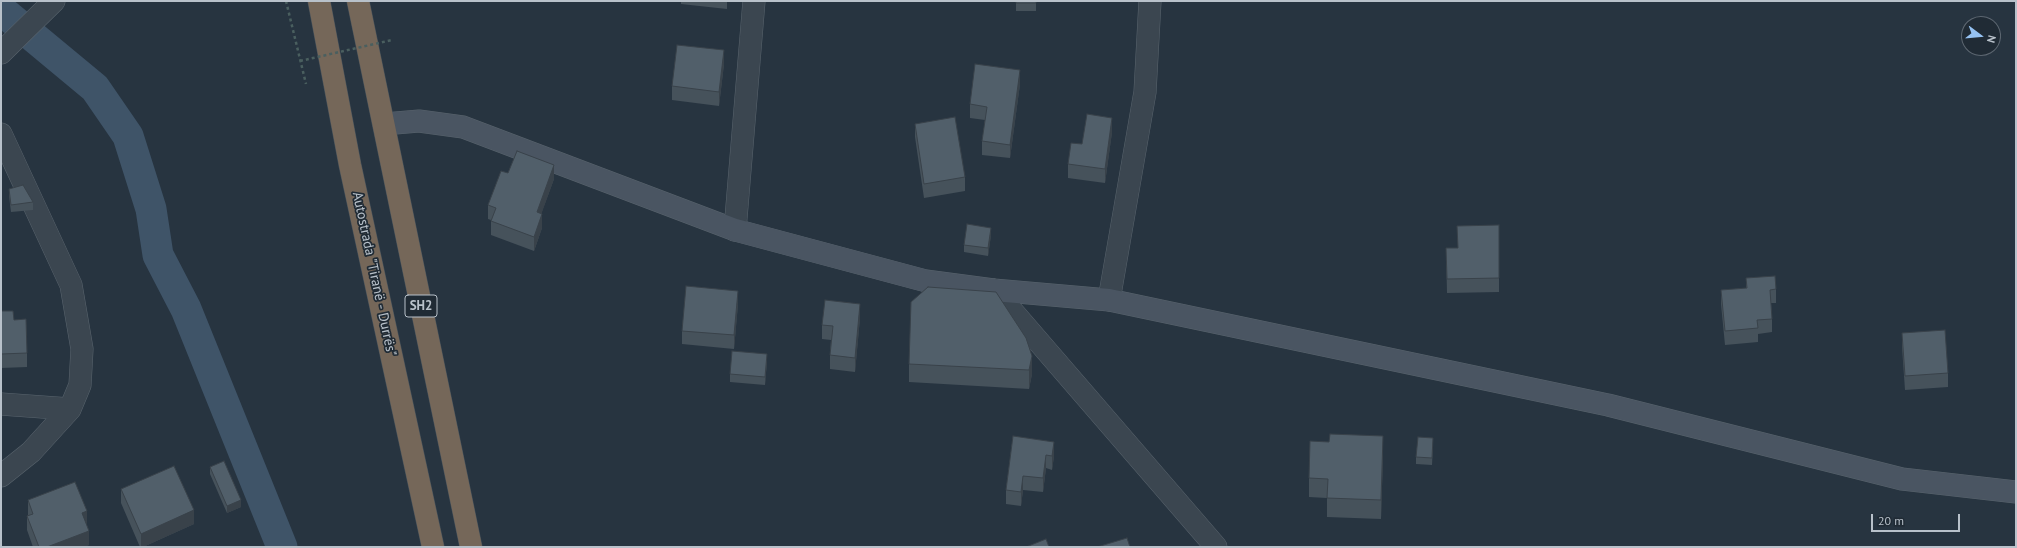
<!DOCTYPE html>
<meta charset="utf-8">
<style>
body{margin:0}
#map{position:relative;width:2017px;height:548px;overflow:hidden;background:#273440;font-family:"PT Sans",sans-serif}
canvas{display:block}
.frame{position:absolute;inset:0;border:2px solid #b8c1ca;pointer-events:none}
.north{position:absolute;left:1961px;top:16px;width:40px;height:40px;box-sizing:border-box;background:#202b35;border:1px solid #5d6771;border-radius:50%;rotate:106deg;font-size:11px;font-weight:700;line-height:16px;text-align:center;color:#b8c1ca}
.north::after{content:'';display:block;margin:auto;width:14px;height:18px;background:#95c2f2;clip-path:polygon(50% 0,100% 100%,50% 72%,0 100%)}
.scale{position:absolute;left:1871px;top:514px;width:89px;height:18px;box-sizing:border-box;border:2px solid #b8c1ca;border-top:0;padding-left:5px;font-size:12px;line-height:14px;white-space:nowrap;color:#b8c1ca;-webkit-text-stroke:3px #202b35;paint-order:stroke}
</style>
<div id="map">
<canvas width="2017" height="548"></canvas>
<div class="frame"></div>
<div class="north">N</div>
<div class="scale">20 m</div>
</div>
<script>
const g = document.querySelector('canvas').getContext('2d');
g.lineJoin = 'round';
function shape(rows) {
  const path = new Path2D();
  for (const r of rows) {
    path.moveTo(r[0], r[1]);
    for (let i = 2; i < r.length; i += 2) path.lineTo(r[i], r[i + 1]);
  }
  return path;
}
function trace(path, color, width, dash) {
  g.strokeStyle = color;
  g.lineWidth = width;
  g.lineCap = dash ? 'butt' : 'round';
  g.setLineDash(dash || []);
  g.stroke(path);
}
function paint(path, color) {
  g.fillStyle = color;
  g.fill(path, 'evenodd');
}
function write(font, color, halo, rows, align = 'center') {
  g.font = font + ' "PT Sans",sans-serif';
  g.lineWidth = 3.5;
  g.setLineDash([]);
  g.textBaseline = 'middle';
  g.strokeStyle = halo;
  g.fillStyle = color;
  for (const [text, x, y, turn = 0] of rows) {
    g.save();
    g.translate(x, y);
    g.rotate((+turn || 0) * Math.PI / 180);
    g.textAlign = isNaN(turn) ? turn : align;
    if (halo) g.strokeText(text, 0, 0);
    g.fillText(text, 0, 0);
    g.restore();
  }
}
const canal = shape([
 [1,10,95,88,128,136,151,209,158,255,186,309,282,547]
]);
const path = shape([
 [286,1,306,84]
]);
const street = shape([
 [1,53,54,1],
 [1,134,71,285,82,349,80,385,70,409,31,452,1,476],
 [735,230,754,1],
 [994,290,1216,547],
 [1109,300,1145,92,1150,1],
 [1,404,70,409]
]);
const secondary = shape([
 [384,124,419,121,463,127,735,230,926,281,994,290,1109,300,1608,405,1902,479,2016,492]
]);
const highway = shape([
 [319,1,350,165,433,547],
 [358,1,471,547]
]);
const pathBridge = shape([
 [300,61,392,40]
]);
const wall = shape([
 [681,1,727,1,727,9,681,4],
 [1016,1,1036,1,1036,11,1016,11],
 [724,64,719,106,672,100,672,86],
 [1020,84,1010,158,982,155,982,141,985,120,970,118,970,104],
 [915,124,965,177,965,191,924,198,915,137],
 [1112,132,1105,183,1068,178,1068,164,1082,144],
 [508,173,554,179,541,214,542,228,534,251,491,235,491,220,488,219,488,205],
 [9,189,33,202,33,210,11,212,9,196],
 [1499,225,1499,292,1447,293,1446,248,1458,248],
 [991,235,988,256,964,252,964,245],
 [1746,278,1776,289,1776,303,1771,303,1772,319,1772,332,1758,334,1758,342,1725,345,1721,304,1721,290,1746,288],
 [738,304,734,349,682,344,682,331],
 [1,311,14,320,27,353,27,367,1,368],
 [860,318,855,372,830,369,830,355,831,340,822,339,822,325],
 [1902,333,1948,373,1948,387,1905,390,1902,347],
 [1032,356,1032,374,1029,389,909,382,909,364],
 [767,361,765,385,730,382,730,374],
 [1013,436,1054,456,1052,470,1046,468,1043,492,1023,490,1021,506,1006,504,1006,490],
 [1433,445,1432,465,1416,464,1416,457],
 [1383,455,1381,519,1327,517,1327,498,1309,497,1309,478],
 [210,467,241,507,227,513,210,474],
 [121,489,194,524,143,547,140,547,121,503],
 [28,500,86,525,89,545,83,547,33,547,27,530,27,516,28,516]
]);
const shadedWall = shape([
 [724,50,724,64,719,106,719,92],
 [1020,70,1020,84,1010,158,1010,145],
 [1112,118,1112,132,1105,183,1105,169],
 [554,165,554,179,537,226,537,212],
 [542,214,542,228,534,251,534,237],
 [991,228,991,235,988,256,988,248],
 [738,291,738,304,734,349,734,335],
 [860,304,860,318,855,372,855,358],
 [767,354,767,361,765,385,765,377],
 [1032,356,1032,374,1029,389,1029,370],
 [1383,436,1383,455,1381,519,1381,500],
 [1054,442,1054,456,1052,470,1052,456],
 [1046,455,1046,468,1043,492,1043,478],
 [1023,476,1023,490,1021,506,1021,492],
 [241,500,241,507,227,513,227,506],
 [194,510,194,524,143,547,141,547,141,534],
 [87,511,87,525,82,513],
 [89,531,89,545,83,547,47,547]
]);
const building = shape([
 [1016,1,1036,1,1036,3,1016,3,1016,1],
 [677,45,724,50,719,92,672,86,677,45],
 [975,64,1020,70,1010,145,982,141,987,107,970,104,975,64],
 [1087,114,1112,118,1105,169,1068,164,1071,143,1082,144,1087,114],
 [955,117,965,177,924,184,915,124,955,117],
 [517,151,554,165,537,212,542,214,534,237,491,221,496,208,488,205,501,171,508,173,517,151],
 [23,185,33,202,11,205,9,189,23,185],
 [967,224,991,228,988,248,964,245,967,224],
 [1499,225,1499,278,1447,279,1446,248,1458,248,1457,226,1499,225],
 [1775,276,1776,289,1770,290,1772,319,1757,320,1758,328,1725,331,1721,290,1747,288,1746,278,1775,276],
 [686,286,738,291,734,335,682,331,686,286],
 [928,287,996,292,1026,338,1032,356,1029,370,909,364,911,302,928,287],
 [825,300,860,304,855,358,830,355,833,326,822,325,825,300],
 [1,311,13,311,14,320,26,319,27,353,1,354,1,311],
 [1945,330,1948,373,1905,376,1902,333,1945,330],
 [732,351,767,354,765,377,730,374,732,351],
 [1330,434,1383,436,1381,500,1327,498,1328,479,1309,478,1310,441,1329,442,1330,434],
 [1013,436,1054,442,1052,456,1046,455,1043,478,1023,476,1021,492,1006,490,1013,436],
 [1418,437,1433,438,1432,458,1416,457,1418,437],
 [224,461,241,500,227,506,210,467,224,461],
 [174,466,194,510,141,534,121,489,174,466],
 [75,482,87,511,82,513,89,531,47,547,39,547,27,516,33,514,28,500,75,482],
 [1127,538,1130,547,1097,547,1127,538],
 [1046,539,1049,547,1026,547,1046,539]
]);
const shields = [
 [421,306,32]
];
const shieldNames = [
 ["SH2",421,306]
];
const streetNames = [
 ["Autostrada \"Tiranë - Durrës\"",374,274,78]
];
trace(canal, '#3f5468', 31);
trace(street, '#59646d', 23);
trace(secondary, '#59646d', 23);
trace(highway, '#46515a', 23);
trace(path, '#4a5f5f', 2.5, [3, 3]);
trace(street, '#3b4650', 22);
trace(secondary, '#4a5562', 22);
trace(highway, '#756759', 22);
trace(pathBridge, '#4a5f5f', 2.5, [3, 3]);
paint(wall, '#46525b');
paint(shadedWall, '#39424a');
paint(building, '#515f6a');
trace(building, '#39424a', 1);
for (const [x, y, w] of shields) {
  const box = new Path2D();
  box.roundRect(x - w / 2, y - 11, w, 22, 3);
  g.fillStyle = '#202b35';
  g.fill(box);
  trace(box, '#b8c1ca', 1);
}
write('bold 13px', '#b8c1ca', null, shieldNames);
write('14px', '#b8c1ca', '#202b35', streetNames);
</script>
